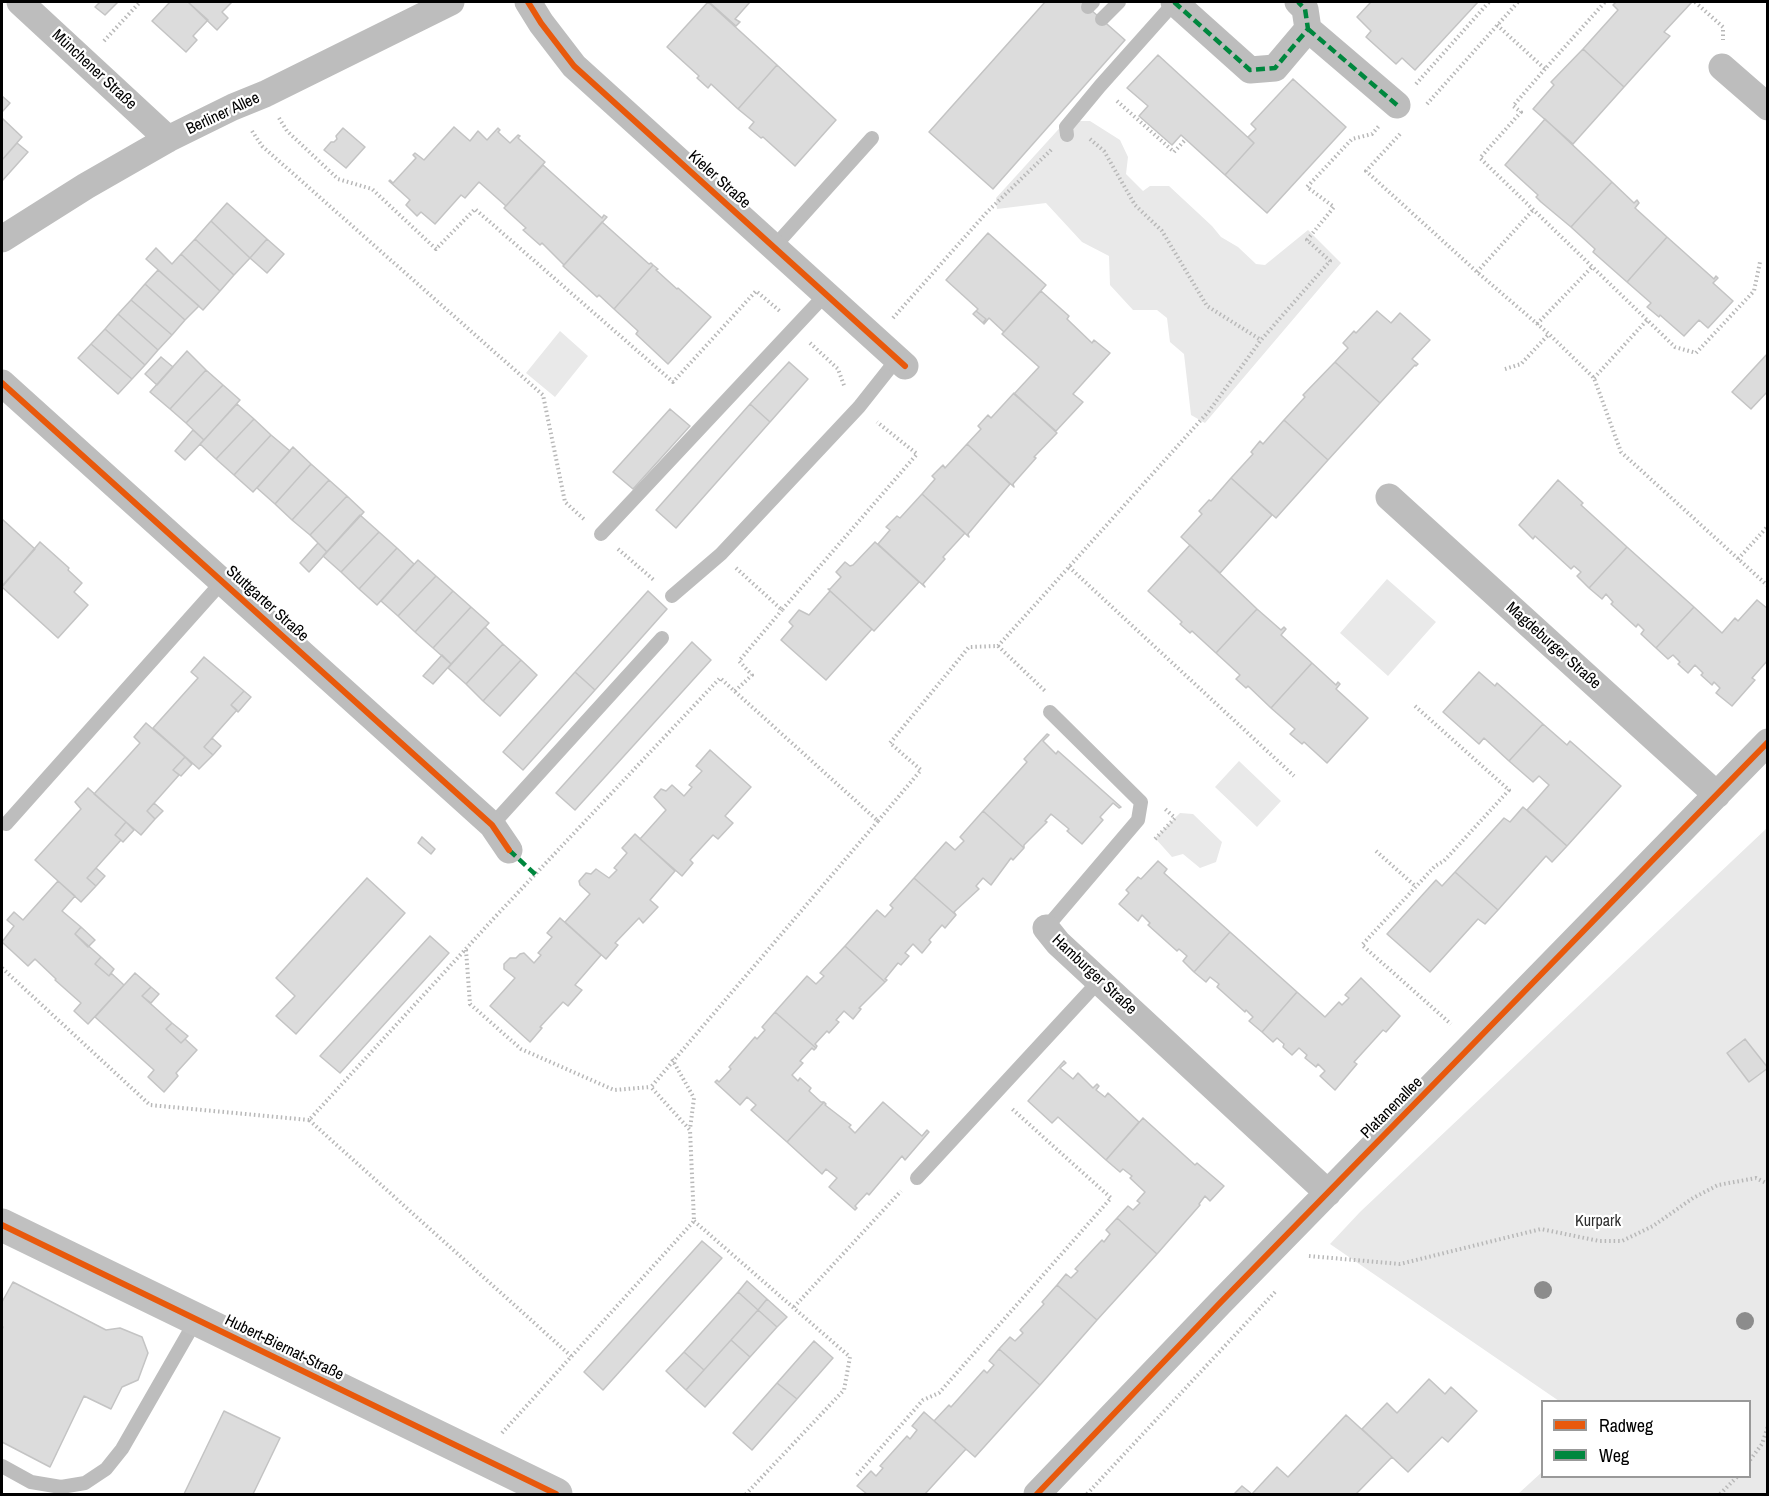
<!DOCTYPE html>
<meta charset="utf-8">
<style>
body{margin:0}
#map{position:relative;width:1769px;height:1496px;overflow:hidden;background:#fff;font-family:"Archivo Narrow",sans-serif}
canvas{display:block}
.frame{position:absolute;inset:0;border:3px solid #000;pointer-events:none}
.legend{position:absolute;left:1541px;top:1400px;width:210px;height:78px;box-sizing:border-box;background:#fff;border:2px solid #999;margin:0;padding:8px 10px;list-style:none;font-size:18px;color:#000}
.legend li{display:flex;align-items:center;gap:12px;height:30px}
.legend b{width:30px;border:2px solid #999}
</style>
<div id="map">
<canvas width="1769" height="1496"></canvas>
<div class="frame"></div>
<ul class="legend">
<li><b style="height:8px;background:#e8590c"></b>Radweg</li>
<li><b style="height:8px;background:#00873e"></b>Weg</li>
</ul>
</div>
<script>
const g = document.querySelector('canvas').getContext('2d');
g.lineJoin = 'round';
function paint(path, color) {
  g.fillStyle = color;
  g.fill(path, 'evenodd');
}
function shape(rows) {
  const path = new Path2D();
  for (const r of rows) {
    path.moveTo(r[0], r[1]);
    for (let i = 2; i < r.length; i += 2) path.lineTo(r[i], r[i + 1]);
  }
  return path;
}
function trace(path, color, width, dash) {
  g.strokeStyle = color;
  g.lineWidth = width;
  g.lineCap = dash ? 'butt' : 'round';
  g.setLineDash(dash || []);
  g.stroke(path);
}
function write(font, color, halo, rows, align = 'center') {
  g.font = font + ' "Archivo Narrow",sans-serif';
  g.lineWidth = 4.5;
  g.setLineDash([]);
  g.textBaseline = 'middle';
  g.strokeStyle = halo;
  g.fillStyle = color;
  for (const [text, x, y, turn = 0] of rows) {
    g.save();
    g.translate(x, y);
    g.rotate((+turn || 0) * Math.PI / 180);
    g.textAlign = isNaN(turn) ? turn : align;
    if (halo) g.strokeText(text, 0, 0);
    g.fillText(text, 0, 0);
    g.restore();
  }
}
const green = shape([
 [1066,121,1090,121,1120,140,1128,157,1126,174,1143,191,1150,186,1169,186,1212,226,1221,237,1238,247,1256,264,1265,265,1308,230,1341,263,1205,423,1191,415,1184,354,1170,342,1167,318,1157,310,1133,310,1110,285,1109,256,1082,242,1046,203,997,209,996,198],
 [560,331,588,356,555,397,526,373],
 [1387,579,1436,622,1388,676,1340,633],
 [1239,761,1281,801,1257,827,1215,787],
 [1180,813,1193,814,1222,842,1216,862,1200,868,1183,854,1172,857,1155,838],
 [1767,828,1767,1494,1518,1494,1542,1472,1542,1476,1750,1476,1750,1402,1559,1401,1330,1244,1360,1212]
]);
const building = shape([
 [100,2,118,2,105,15,95,7,100,2],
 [170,2,188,2,208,20,193,36,197,40,186,52,152,21,170,2],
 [188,2,232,2,222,12,228,18,217,30,188,2],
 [708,2,777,65,738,109,711,84,708,88,697,78,699,76,667,47,708,2],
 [709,2,750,2,735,19,740,22,736,26,709,2],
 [1045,2,1082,2,1125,40,993,189,929,132,1045,2],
 [1371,2,1478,2,1415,70,1402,58,1396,64,1366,37,1371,31,1357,17,1371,2],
 [1616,2,1692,2,1664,32,1670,36,1624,87,1583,49,1618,10,1613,5,1616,2],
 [1583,49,1624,87,1573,144,1533,109,1554,85,1551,82,1583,49],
 [1158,55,1254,143,1225,175,1181,135,1172,145,1139,116,1148,106,1127,88,1158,55],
 [777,65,836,120,795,166,763,137,761,138,749,128,754,122,738,109,777,65],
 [1293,79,1346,127,1267,213,1225,175,1254,143,1248,137,1256,129,1251,124,1293,79],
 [2,96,10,103,2,112,2,96],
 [3,119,22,137,2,160,2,121,3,119],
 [1545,119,1612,182,1571,227,1541,202,1536,197,1538,195,1505,165,1545,119],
 [454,127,470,141,478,131,487,140,498,128,500,130,498,132,510,143,518,135,520,136,518,138,545,162,506,206,479,182,465,198,461,195,435,224,421,212,417,216,406,205,410,200,389,181,390,180,393,183,416,158,413,155,415,153,424,160,454,127],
 [343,128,365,147,346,168,324,150,331,142,334,142,337,139,336,136,343,128],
 [17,143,28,152,2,181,2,160,17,143],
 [543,165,602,218,604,215,607,217,564,265,542,243,540,245,523,230,526,228,504,208,543,165],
 [1612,182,1634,203,1637,200,1639,203,1635,208,1667,237,1627,282,1593,252,1595,249,1571,227,1612,182],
 [227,203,267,239,250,258,211,221,227,203],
 [211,221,250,258,234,275,195,239,211,221],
 [602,222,649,264,651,263,653,265,614,309,599,295,597,297,563,266,602,222],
 [988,233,1046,285,1004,332,989,318,984,324,983,323,986,319,976,311,978,309,946,280,988,233],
 [1667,237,1714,279,1716,276,1718,278,1713,283,1733,301,1708,328,1699,320,1684,336,1660,315,1659,317,1647,307,1651,303,1627,282,1667,237],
 [195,239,234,275,220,291,181,254,195,239],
 [267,239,284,254,267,273,250,258,267,239],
 [156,248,172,264,181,254,220,291,203,310,146,259,156,248],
 [653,265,658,269,656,270,677,289,678,288,711,317,668,364,636,334,638,331,614,309,653,265],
 [158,270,199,306,185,320,145,284,158,270],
 [145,284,185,320,172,335,131,300,145,284],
 [1041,291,1069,316,1067,319,1092,343,1094,340,1110,353,1073,394,1083,402,1056,431,1014,394,1039,367,1002,334,1041,291],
 [131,300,172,335,158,350,118,314,131,300],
 [976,311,986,319,983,323,973,314,976,311],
 [1377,311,1391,323,1400,313,1430,340,1412,359,1418,364,1416,366,1415,365,1380,403,1335,362,1348,348,1343,343,1354,331,1356,333,1377,311],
 [118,314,158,350,145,365,105,329,118,314],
 [105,329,145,365,132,379,91,344,105,329],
 [91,344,132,379,118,394,78,358,91,344],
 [187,351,206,370,170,409,150,392,187,351],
 [1768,353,1768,391,1751,409,1732,392,1768,353],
 [161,357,173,367,157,385,145,374,161,357],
 [789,362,808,379,770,422,750,404,789,362],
 [1335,362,1380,403,1328,460,1284,420,1305,397,1303,395,1335,362],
 [206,370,223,385,186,423,170,409,206,370],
 [223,385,240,400,204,440,186,423,223,385],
 [1014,393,1057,433,1034,457,1036,458,1013,484,1014,487,967,444,981,429,978,426,988,415,991,418,1014,393],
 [237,404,254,419,216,459,200,444,237,404],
 [750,404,770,422,676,528,656,510,750,404],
 [670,409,690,426,633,489,613,472,670,409],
 [254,419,271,435,234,475,216,459,254,419],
 [1284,420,1328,460,1276,518,1231,478,1253,454,1251,452,1260,441,1263,444,1284,420],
 [193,430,204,440,185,460,175,451,193,430],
 [271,435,290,451,253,492,234,475,271,435],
 [967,444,1010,484,968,534,969,537,922,494,935,479,932,476,943,465,945,468,967,444],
 [293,447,311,464,275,504,257,488,293,447],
 [311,464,329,480,292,520,275,504,311,464],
 [1231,478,1272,515,1220,573,1181,537,1202,514,1199,511,1209,500,1211,501,1231,478],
 [329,480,347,496,310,535,292,520,329,480],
 [1558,480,1583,503,1581,505,1627,547,1589,588,1577,576,1581,572,1574,566,1571,569,1535,536,1533,539,1519,525,1558,480],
 [922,494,965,533,943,557,945,559,923,584,925,587,878,544,890,530,886,527,897,516,900,518,922,494],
 [347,496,364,512,327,552,310,535,347,496],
 [360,515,379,532,341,572,323,556,360,515],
 [2,519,35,549,2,586,2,519],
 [379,532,397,548,359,589,341,572,379,532],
 [40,542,69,568,68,570,82,583,74,592,88,605,58,638,2,587,40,542],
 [875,542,919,582,874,631,828,589,830,589,841,577,836,572,845,562,850,566,853,565,875,542],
 [318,543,327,552,309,572,300,563,318,543],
 [1190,545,1257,609,1216,653,1192,631,1190,633,1180,624,1182,622,1148,591,1190,545],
 [1627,547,1694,607,1656,648,1641,634,1644,630,1638,624,1636,627,1611,604,1613,602,1606,594,1602,599,1589,588,1627,547],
 [397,548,414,564,377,605,359,589,397,548],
 [418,560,436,576,398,616,381,601,418,560],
 [436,576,453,591,415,632,398,616,436,576],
 [453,591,471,607,433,648,415,632,453,591],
 [648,591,667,609,595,690,575,672,648,591],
 [830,591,872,629,826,680,781,640,793,626,789,622,799,610,809,615,830,591],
 [1757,600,1768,609,1768,660,1752,678,1755,680,1732,706,1716,693,1720,688,1714,682,1712,685,1701,675,1703,673,1695,665,1688,673,1678,664,1680,662,1673,655,1668,659,1656,648,1694,607,1722,633,1735,618,1738,621,1757,600],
 [471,607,489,623,451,664,433,648,471,607],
 [1257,609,1281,630,1284,627,1286,629,1281,635,1312,663,1271,708,1248,686,1246,688,1236,679,1240,675,1216,653,1257,609],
 [485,627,503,644,466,684,448,668,485,627],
 [692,642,711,660,575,810,556,793,692,642],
 [503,644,521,660,483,701,466,684,503,644],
 [442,655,451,664,433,684,423,676,442,655],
 [204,657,244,691,231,705,237,710,204,747,213,755,199,769,153,728,198,678,191,672,204,657],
 [521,660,537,675,500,716,483,701,521,660],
 [1312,663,1336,685,1338,682,1340,684,1336,689,1368,718,1327,763,1304,742,1302,744,1290,734,1295,729,1271,708,1312,663],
 [575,672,595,690,523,770,503,752,575,672],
 [1479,672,1495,686,1497,683,1543,724,1509,761,1484,738,1479,744,1443,712,1479,672],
 [244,691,251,697,238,712,231,705,244,691],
 [146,723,185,757,173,770,179,775,147,811,155,819,141,835,94,794,140,743,134,737,146,723],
 [1543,724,1567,745,1570,741,1621,786,1567,846,1527,810,1549,785,1539,776,1533,782,1509,761,1543,724],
 [1047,734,1049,735,1043,741,1056,754,1058,751,1121,807,1119,808,1113,803,1100,817,1103,820,1082,844,1067,831,1069,829,1051,814,1045,821,1047,822,1024,845,1024,848,983,811,1027,762,1024,759,1047,734],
 [212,738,221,746,213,755,204,747,212,738],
 [710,750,751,787,725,816,733,823,718,839,713,835,690,860,693,863,682,876,640,839,666,810,654,797,661,789,666,791,672,785,684,796,692,787,689,785,702,771,696,766,710,750],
 [185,757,192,764,181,776,173,770,185,757],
 [88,788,126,822,115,835,121,840,87,878,96,886,81,902,35,860,81,809,75,802,88,788],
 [154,803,163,811,155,819,147,811,154,803],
 [1523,807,1567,846,1552,862,1546,856,1498,910,1455,872,1504,818,1510,822,1523,807],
 [983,811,1024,848,1013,860,1011,858,991,885,983,878,976,886,979,889,954,912,956,915,914,878,946,842,955,850,964,841,960,837,983,811],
 [126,822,134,830,123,842,115,835,126,822],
 [635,834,675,871,650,900,658,907,643,923,639,918,615,943,618,945,606,959,565,922,590,894,580,885,579,881,586,873,591,874,596,869,609,878,617,870,614,868,627,853,622,848,635,834],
 [422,837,435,849,431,854,418,843,422,837],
 [1158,861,1167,869,1164,873,1230,932,1194,972,1183,961,1187,956,1179,949,1177,951,1148,925,1150,923,1142,915,1138,921,1119,904,1129,893,1126,890,1138,877,1141,879,1158,861],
 [96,868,105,876,96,886,87,878,96,868],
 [1455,872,1498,910,1485,924,1478,919,1430,972,1387,934,1436,880,1442,886,1455,872],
 [367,878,405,913,296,1034,276,1016,295,996,276,978,367,878],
 [914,878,956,915,945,928,942,925,929,940,931,942,922,953,913,944,905,953,909,956,901,965,898,963,885,979,887,980,885,982,845,946,877,910,885,917,893,908,890,905,914,878],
 [58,881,75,896,62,911,81,927,75,934,101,957,95,964,109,976,111,973,124,985,88,1024,74,1011,81,1003,55,980,56,979,35,959,28,966,2,942,14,926,7,920,14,912,23,920,58,881],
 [560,918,601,955,575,985,582,990,568,1006,563,1002,540,1027,542,1028,530,1042,490,1006,515,978,504,969,504,964,510,958,516,958,520,954,524,953,534,963,541,955,538,953,552,937,547,933,560,918],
 [81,927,95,940,88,947,75,934,81,927],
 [1230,932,1297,992,1262,1032,1249,1021,1253,1017,1246,1010,1245,1012,1217,987,1219,984,1210,977,1206,982,1194,972,1230,932],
 [430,936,449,953,340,1073,320,1056,430,936],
 [845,946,885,982,859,1008,861,1009,853,1019,844,1011,836,1020,839,1022,829,1033,827,1031,815,1044,817,1046,816,1048,775,1012,807,976,816,984,824,976,820,973,845,946],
 [101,957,114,969,109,976,95,964,101,957],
 [135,973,151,987,142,996,172,1023,166,1029,181,1043,185,1039,197,1050,176,1073,178,1076,164,1092,148,1077,154,1070,95,1017,135,973],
 [1361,978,1400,1016,1386,1032,1383,1030,1354,1062,1357,1064,1335,1090,1320,1076,1325,1071,1318,1064,1316,1067,1305,1058,1307,1055,1299,1048,1292,1055,1283,1047,1284,1044,1277,1038,1273,1042,1262,1032,1297,992,1325,1017,1339,1002,1342,1005,1349,998,1345,995,1361,978],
 [151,987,159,994,151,1003,142,996,151,987],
 [775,1012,816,1048,814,1050,812,1048,800,1061,803,1063,792,1075,798,1081,800,1078,811,1088,809,1091,821,1102,824,1102,787,1142,751,1110,756,1105,747,1097,740,1105,715,1082,717,1080,719,1082,731,1069,729,1067,755,1037,757,1039,765,1030,762,1027,775,1012],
 [172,1023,188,1036,181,1043,166,1029,172,1023],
 [1745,1039,1768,1068,1749,1082,1727,1053,1745,1039],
 [1064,1061,1066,1063,1060,1068,1073,1079,1078,1073,1093,1088,1097,1084,1099,1086,1096,1090,1105,1097,1108,1093,1139,1122,1106,1160,1058,1117,1052,1123,1028,1101,1064,1061],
 [824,1102,826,1104,825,1105,851,1125,849,1127,855,1133,883,1102,922,1136,927,1130,929,1132,905,1160,902,1156,869,1195,867,1193,855,1206,857,1208,855,1210,829,1187,837,1178,826,1169,822,1174,787,1142,824,1102],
 [1143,1118,1195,1165,1197,1163,1224,1186,1210,1201,1205,1196,1199,1204,1200,1205,1157,1254,1117,1218,1128,1206,1133,1210,1140,1203,1137,1201,1145,1192,1130,1178,1132,1176,1123,1169,1120,1172,1106,1160,1143,1118],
 [1117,1218,1157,1254,1097,1320,1057,1285,1066,1274,1071,1278,1078,1271,1075,1269,1102,1240,1104,1242,1110,1234,1106,1230,1117,1218],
 [702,1241,722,1258,603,1390,584,1372,702,1241],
 [747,1281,767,1299,758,1310,738,1292,747,1281],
 [13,1282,106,1330,120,1328,142,1337,148,1353,138,1380,122,1387,111,1409,84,1396,50,1467,2,1442,2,1330,3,1327,2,1326,2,1302,13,1282],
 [1057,1285,1097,1320,1040,1385,999,1349,1010,1337,1015,1341,1023,1333,1020,1330,1044,1304,1042,1302,1057,1285],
 [738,1292,758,1310,704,1370,684,1352,738,1292],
 [767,1299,787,1317,777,1327,758,1310,767,1299],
 [758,1310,777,1327,750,1357,731,1340,758,1310],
 [731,1340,750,1357,705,1407,686,1390,731,1340],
 [814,1341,833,1358,797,1399,777,1383,814,1341],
 [999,1349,1040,1385,975,1457,934,1421,949,1405,951,1407,984,1370,987,1373,994,1365,989,1361,999,1349],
 [684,1352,704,1370,686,1390,666,1371,684,1352],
 [1429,1379,1445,1394,1451,1387,1477,1411,1448,1442,1442,1437,1408,1472,1362,1429,1387,1403,1397,1413,1429,1379],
 [777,1383,797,1399,752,1450,733,1433,777,1383],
 [224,1411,280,1438,253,1494,184,1494,224,1411],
 [924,1412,966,1449,925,1494,867,1494,857,1486,871,1471,876,1476,883,1468,880,1466,907,1436,910,1439,917,1430,912,1426,924,1412],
 [1346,1415,1392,1457,1356,1494,1252,1494,1277,1467,1288,1477,1346,1415],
 [1242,1486,1252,1494,1234,1494,1242,1486]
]);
const path = shape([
 [1695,2,1723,27,1723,40],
 [1497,25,1545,69,1605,2],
 [104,41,140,2],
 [1545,69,1513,106,1521,112,1480,158,1675,347,1696,353,1754,291,1760,262],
 [1416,84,1489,2],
 [1117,101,1174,152,1185,140],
 [1427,104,1518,2],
 [279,118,287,131,338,179,372,189,436,249,475,209,673,382,756,291,781,312],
 [252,131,262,146,543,395,565,502,585,520],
 [1400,134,1366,171,1477,272,1549,334,1594,378,1621,452,1768,586],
 [1090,139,1104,151,1135,205,1162,231,1207,306,1261,340],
 [1477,272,1533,210],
 [893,318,987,212,1052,149],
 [1537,324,1592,267],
 [810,343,838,369,845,388],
 [1505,369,1521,364,1549,334],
 [1594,378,1647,320],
 [618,549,655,581],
 [1738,559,1768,526],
 [1069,567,1294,776],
 [736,568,782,610,917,454,877,422],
 [998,646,1045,691],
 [735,691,752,675,739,661,782,610],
 [1415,706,1509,790,1444,861,1435,866,1362,945,1451,1024],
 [878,821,921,770,890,743,969,647,998,646,1209,411,1261,340,1330,261,1307,240,1334,207,1307,187,1352,139,1372,134,1379,126],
 [1155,839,1175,818,1164,808],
 [1376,851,1415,886],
 [466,950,470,1004,521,1049,614,1090,651,1087],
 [2,968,150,1105,309,1120],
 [672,1059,694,1098,690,1129],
 [694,1221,850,1357,844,1390,746,1494],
 [1309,1256,1400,1264,1541,1229,1599,1241,1622,1241,1653,1226,1693,1198,1718,1185,1756,1178,1768,1184],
 [794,1307,901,1191],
 [502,1433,694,1221,690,1130,651,1087,878,821,720,678,495,917,309,1120,571,1356],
 [1750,1460,1762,1444,1768,1426],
 [857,1475,923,1400,939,1393,1111,1198,1011,1108],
 [1087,1494,1275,1292],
 [1720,1494,1738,1476]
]);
const lane = shape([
 [1088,7,1093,2],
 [1102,19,1119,2],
 [1067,135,1066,127,1100,86,1174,3],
 [773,248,872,138],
 [601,534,826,294],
 [672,596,721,554,859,407,897,359],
 [6,824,222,582],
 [492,825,662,638],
 [1046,928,1138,820,1141,802,1050,712],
 [917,1178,1100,980],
 [2,1466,31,1482,61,1487,85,1483,106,1469,122,1449,196,1320]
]);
const street = shape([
 [20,2,168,139],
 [528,2,541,23,574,66,905,366],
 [1174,2,1250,70,1275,68,1308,29,1305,9,1298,2],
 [1308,29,1397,105],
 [1722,67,1768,107],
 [2,239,86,186,168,139,233,107,265,94,451,2],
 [2,383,492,825,509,850],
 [1389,497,1717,795],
 [1046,928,1058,943,1328,1193],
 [1037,1494,1219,1304,1768,742]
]);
const secondary = shape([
 [2,1225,556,1494]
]);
const quiet = shape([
 [1174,2,1250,70,1275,68,1308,29,1305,9,1298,2],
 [1308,29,1397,105],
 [509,850,536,875]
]);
const cycleway = shape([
 [528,2,541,23,574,66,905,366],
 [2,383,492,825,509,850],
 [2,1225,556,1494],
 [1037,1494,1219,1304,1768,742]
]);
const trees = [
 [1543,1290],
 [1745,1321]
];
const streetNames = [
 ["Münchener Straße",94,70,43],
 ["Berliner Allee",223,114,-25],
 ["Kieler Straße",719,180,42],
 ["Stuttgarter Straße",267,604,42],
 ["Magdeburger Straße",1553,646,42],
 ["Hamburger Straße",1094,975,43],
 ["Platanenallee",1392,1108,-45],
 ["Hubert-Biernat-Straße",284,1348,26]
];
const parkNames = [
 ["Kurpark",1598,1222]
];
paint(green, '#e9e9e9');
paint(building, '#dcdcdc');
trace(building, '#c4c4c4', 1.5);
trace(path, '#b8b8b8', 4, [1.5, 3]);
trace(lane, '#bdbdbd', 14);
trace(street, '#bdbdbd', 27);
trace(secondary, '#c0c0c0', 33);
trace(quiet, '#00873e', 4.5, [9, 4.5]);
trace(cycleway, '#e8590c', 6);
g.fillStyle = '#8c8c8c';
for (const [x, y] of trees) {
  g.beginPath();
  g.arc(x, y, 9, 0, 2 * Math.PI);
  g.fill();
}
write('16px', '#000', '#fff', streetNames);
write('16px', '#2e2e2e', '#fff', parkNames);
</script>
